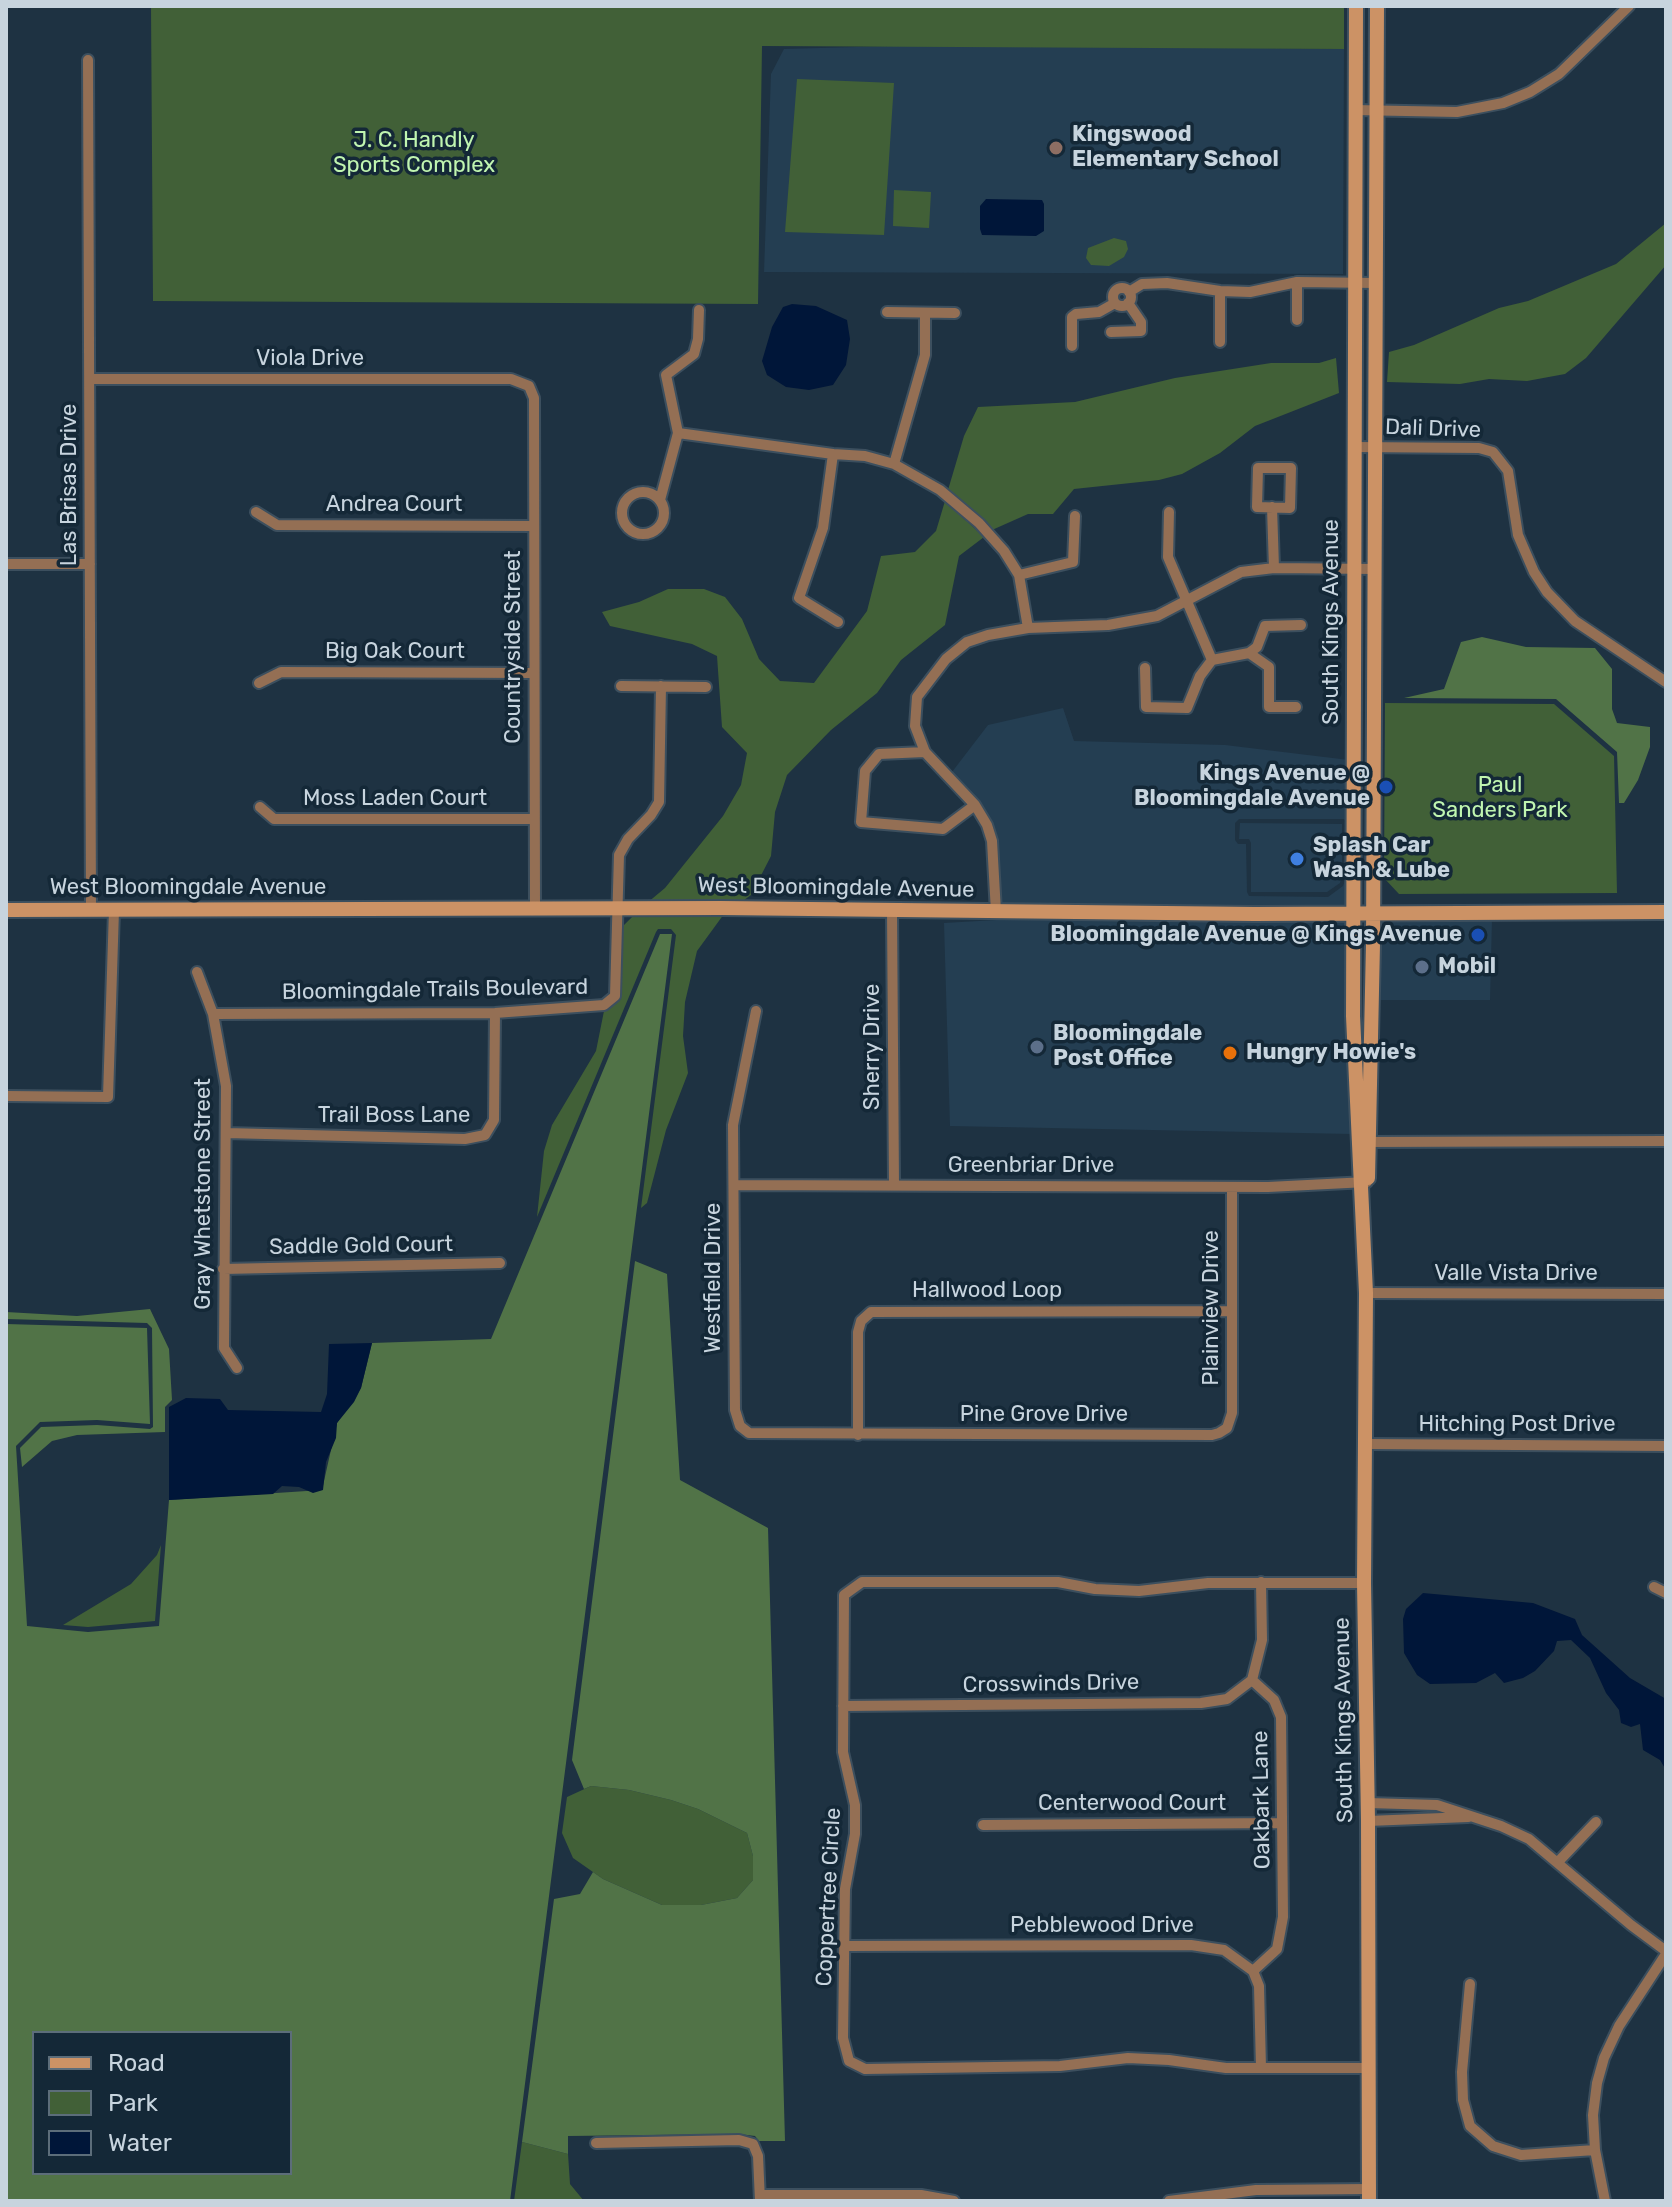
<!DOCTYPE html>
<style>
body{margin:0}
#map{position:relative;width:1672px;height:2207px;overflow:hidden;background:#1e3242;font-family:Rubik,sans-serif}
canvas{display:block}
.frame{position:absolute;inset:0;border:8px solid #c7d4de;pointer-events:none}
.legend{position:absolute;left:32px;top:2031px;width:260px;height:144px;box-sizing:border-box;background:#142837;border:2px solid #5c6d7a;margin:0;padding:10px 14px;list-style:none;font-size:24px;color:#c7d4de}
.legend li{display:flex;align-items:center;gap:16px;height:40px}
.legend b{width:40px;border:2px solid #5c6d7a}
</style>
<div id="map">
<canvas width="1672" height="2207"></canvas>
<div class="frame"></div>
<ul class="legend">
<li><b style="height:10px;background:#cc9265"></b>Road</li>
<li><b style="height:22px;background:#416037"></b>Park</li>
<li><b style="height:22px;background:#001639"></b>Water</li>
</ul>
</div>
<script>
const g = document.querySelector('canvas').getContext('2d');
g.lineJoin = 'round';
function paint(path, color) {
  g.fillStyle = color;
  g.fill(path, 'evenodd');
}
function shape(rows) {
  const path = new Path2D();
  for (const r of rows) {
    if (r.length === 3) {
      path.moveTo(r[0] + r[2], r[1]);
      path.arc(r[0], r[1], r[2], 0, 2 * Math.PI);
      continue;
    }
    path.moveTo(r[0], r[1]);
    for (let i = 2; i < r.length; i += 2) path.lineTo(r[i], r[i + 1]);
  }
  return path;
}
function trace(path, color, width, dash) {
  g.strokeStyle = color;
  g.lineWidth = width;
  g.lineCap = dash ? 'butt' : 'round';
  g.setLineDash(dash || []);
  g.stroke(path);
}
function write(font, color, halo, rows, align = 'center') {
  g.font = font + ' Rubik,sans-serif';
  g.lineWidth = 7;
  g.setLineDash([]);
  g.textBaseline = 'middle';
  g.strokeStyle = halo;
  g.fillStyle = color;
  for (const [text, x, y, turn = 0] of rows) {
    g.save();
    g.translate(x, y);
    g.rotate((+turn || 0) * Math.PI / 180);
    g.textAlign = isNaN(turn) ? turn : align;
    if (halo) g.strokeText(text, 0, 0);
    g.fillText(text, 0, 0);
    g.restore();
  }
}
const built = shape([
 [964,44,1344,49,1343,274,764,272,771,74,784,49],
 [1063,708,1074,741,1225,745,1349,760,1347,908,1001,906,997,840,992,823,977,798,952,772,988,725],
 [1239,819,1344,819,1347,824,1347,875,1343,886,1328,897,1249,896,1247,892,1246,844,1238,844,1235,840,1235,823],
 [1240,823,1342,824,1342,875,1340,883,1327,892,1251,892,1251,843,1249,839,1239,839],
 [996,918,1347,920,1352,1134,950,1126,944,923,996,920],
 [1492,919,1490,1000,1377,1000,1378,920]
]);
const green = shape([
 [151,6,1344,6,1344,49,762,46,758,304,153,301],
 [797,79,894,83,884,235,785,232],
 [894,190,931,192,929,228,893,226],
 [1666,223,1666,265,1586,358,1565,374,1527,381,1489,379,1460,384,1387,382,1389,352,1414,345,1499,308,1528,301,1616,264],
 [1114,238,1126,241,1128,249,1124,257,1109,266,1091,265,1086,258,1088,248],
 [1336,358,1339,393,1255,426,1220,453,1182,474,1159,480,1074,489,1053,514,1028,514,992,530,948,490,964,436,978,407,1075,402,1175,378,1271,363,1319,363],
 [945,501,984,537,959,556,945,625,901,660,877,693,831,730,787,775,775,812,771,856,751,895,740,903,647,903,665,888,723,816,741,785,747,753,722,727,717,656,692,644,610,626,602,612,639,602,668,589,704,589,725,597,742,619,759,659,780,681,814,683,867,611,881,556,915,552,936,531],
 [1385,703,1554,704,1614,756,1617,893,1399,894,1384,878],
 [724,914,697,951,685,1002,683,1036,688,1073,666,1130,647,1203,641,1208,676,935,671,929,658,929,656,932,537,1217,544,1151,552,1125,596,1051,604,1011,620,996,623,926,634,915],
 [161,1545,155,1621,88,1627,63,1625,131,1584,157,1555],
 [591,1786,629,1790,671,1800,698,1809,747,1833,753,1856,753,1880,737,1898,701,1905,662,1905,603,1879,573,1858,562,1833,567,1797],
 [522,2142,568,2154,570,2184,584,2201,514,2201]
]);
const forest = shape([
 [1482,637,1526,647,1595,648,1612,669,1612,709,1617,723,1650,727,1650,747,1638,780,1624,803,1619,803,1617,752,1556,699,1404,698,1444,689,1461,642],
 [660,934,672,934,510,2201,6,2201,6,1324,147,1328,150,1424,97,1420,40,1422,16,1446,27,1626,88,1632,159,1626,169,1500,322,1490,337,1423,361,1388,372,1343,491,1339],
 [34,2033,290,2033,290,2173,34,2173],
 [635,1261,667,1274,680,1480,768,1528,785,2141,759,2141,755,2136,739,2134,568,2136,568,2154,522,2142,554,1899,580,1894,593,1872,603,1879,662,1905,701,1905,737,1898,753,1880,753,1856,747,1833,698,1809,671,1800,629,1790,591,1786,584,1789,572,1760],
 [150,1309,169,1349,172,1400,165,1407,165,1432,77,1435,52,1441,22,1467,20,1448,41,1427,97,1425,150,1429,153,1427,152,1328,147,1323,6,1319,6,1312,77,1316]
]);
const water = shape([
 [986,199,1042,200,1044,204,1044,231,1036,236,982,235,980,229,980,206],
 [792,304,816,306,847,320,850,339,846,365,833,385,809,390,786,387,767,375,762,361,772,327,783,307],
 [372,1343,361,1388,354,1402,337,1423,336,1438,326,1462,323,1490,313,1493,299,1487,282,1486,273,1494,169,1500,169,1407,186,1398,220,1399,228,1410,321,1412,327,1394,329,1344],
 [1423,1593,1533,1603,1575,1619,1582,1635,1630,1678,1666,1699,1666,1770,1660,1760,1643,1750,1640,1724,1631,1727,1621,1723,1619,1710,1606,1693,1590,1658,1571,1640,1557,1641,1554,1651,1535,1671,1523,1678,1504,1683,1495,1673,1476,1683,1430,1684,1417,1675,1404,1653,1403,1619,1406,1609]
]);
const street = shape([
 [88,60,91,910],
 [1354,110,1457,112,1503,103,1530,92,1559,74,1629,6],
 [1297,282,1297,320],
 [1122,297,9],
 [1129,292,1142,284,1167,283,1220,291,1250,292,1297,282,1376,283],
 [887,312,955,313],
 [1111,332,1141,331,1141,322,1128,303],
 [1220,342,1220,291],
 [1072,346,1072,317,1076,314,1099,312,1115,303],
 [90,379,511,379,529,386,534,398,535,910],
 [678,433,833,454,865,456,894,464,940,490,979,523,1004,551,1019,575,1028,628],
 [1355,447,1479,448,1493,452,1508,471,1518,535,1534,572,1547,592,1575,621,1666,682],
 [833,454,823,528,799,598,838,622],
 [894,464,925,355,925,313],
 [1258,468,1291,468,1290,508,1257,507,1258,468],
 [643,513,21],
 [660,500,678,433,666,375,694,354,698,339,699,310],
 [1272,507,1274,568],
 [256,512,277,525,534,526],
 [1169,512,1168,557,1212,660],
 [6,564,90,564],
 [1019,575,1073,562,1075,516],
 [1249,653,1269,667,1269,707,1296,707],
 [1212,660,1249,653,1257,647,1265,626,1301,625],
 [1145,668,1146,707,1187,708,1200,676,1212,660],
 [259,683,281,672,534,673],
 [621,686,706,687],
 [925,752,879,754,865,771,861,822,943,829,975,805],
 [260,807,274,819,534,819],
 [892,909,894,1185],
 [996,912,992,841,987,825,975,805,925,752,915,726,917,697,946,659,967,642,988,635,1028,628,1108,625,1157,616,1241,572,1274,568,1375,569],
 [197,972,213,1014,226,1086,224,1348,237,1368],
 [756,1011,733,1125,735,1410,740,1426,749,1433,1212,1435,1219,1433,1227,1428,1232,1413,1232,1187],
 [213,1014,495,1013,604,1005,615,996,619,855,628,839,651,815,659,802,661,686],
 [6,1096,108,1097,114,910],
 [226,1133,465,1139,485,1135,494,1120,495,1013],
 [1364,1142,1666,1141],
 [734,1185,1268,1187,1367,1182],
 [223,1269,500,1263],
 [1366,1293,1666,1294],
 [858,1435,858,1332,861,1321,871,1312,1232,1311],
 [1367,1444,1666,1446],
 [1364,1583,1208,1583,1139,1591,1095,1589,1058,1582,862,1582,844,1595,843,1752,855,1805,855,1834,845,1889,843,2038,849,2061,865,2069,1060,2066,1128,2058,1169,2060,1226,2068,1369,2068],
 [1654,1587,1666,1593],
 [1252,1680,1274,1700,1281,1717,1283,1917,1277,1949,1253,1971],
 [1252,1680,1262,1640,1261,1582],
 [843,1706,1201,1703,1227,1699,1252,1680],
 [1368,1803,1437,1805,1501,1826,1529,1839,1631,1925,1666,1951],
 [1368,1821,1468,1817],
 [983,1825,1282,1823],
 [1558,1862,1596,1822],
 [845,1946,1191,1945,1224,1950,1253,1971,1259,1986,1261,2068],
 [1470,1984,1462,2072,1463,2100,1470,2126,1493,2146,1521,2155,1595,2150],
 [596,2143,739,2140,753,2144,758,2156,760,2201],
 [760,2195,921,2195,954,2201],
 [1169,2201,1256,2190,1369,2189],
 [1605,2201,1595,2150,1593,2115,1597,2083,1604,2058,1619,2026,1666,1954]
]);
const secondary = shape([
 [1356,6,1353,1016,1366,1293,1364,1583,1368,1821,1369,2201],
 [6,910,721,908,1254,914,1666,912],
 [1368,1178,1373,944,1377,6]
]);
const markers = [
 [1056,148,8,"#8d6e63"],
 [1386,787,8,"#1a4fb4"],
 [1297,859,8,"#3f7fe0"],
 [1478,935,8,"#1a4fb4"],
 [1422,967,8,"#5c6f8a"],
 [1037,1047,8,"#5c6f8a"],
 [1230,1053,8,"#e8710a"]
];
const poiNames = [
 ["Kingswood",1072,135],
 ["Elementary School",1072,160],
 ["Kings Avenue @",1370,774,"right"],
 ["Bloomingdale Avenue",1370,799,"right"],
 ["Splash Car",1313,846],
 ["Wash & Lube",1313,871],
 ["Bloomingdale Avenue @ Kings Avenue",1462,935,"right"],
 ["Mobil",1438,967],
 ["Bloomingdale",1053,1034],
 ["Post Office",1053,1059],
 ["Hungry Howie's",1246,1053]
];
const parkNames = [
 ["J. C. Handly",414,141],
 ["Sports Complex",414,166],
 ["Paul",1500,786],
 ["Sanders Park",1500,811]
];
const streetNames = [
 ["Viola Drive",310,359],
 ["Dali Drive",1433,429,2],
 ["Las Brisas Drive",70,485,-90],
 ["Andrea Court",394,505],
 ["South Kings Avenue",1332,622,-90],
 ["Countryside Street",514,647,-90],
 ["Big Oak Court",395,652],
 ["Moss Laden Court",395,799],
 ["West Bloomingdale Avenue",188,888],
 ["West Bloomingdale Avenue",836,888,1],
 ["Bloomingdale Trails Boulevard",435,990,-1],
 ["Sherry Drive",873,1047,-90],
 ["Trail Boss Lane",394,1116],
 ["Greenbriar Drive",1031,1166],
 ["Gray Whetstone Street",204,1194,-90],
 ["Saddle Gold Court",361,1246,-1],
 ["Valle Vista Drive",1516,1274],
 ["Westfield Drive",714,1278,-90],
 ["Hallwood Loop",987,1291],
 ["Plainview Drive",1212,1308,-90],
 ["Pine Grove Drive",1044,1415],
 ["Hitching Post Drive",1517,1425],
 ["Crosswinds Drive",1051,1684,-1],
 ["South Kings Avenue",1344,1720,-91],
 ["Oakbark Lane",1262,1800,-91],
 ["Centerwood Court",1132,1804],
 ["Coppertree Circle",829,1897,-87],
 ["Pebblewood Drive",1102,1926]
];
paint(built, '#243e52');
paint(green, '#416037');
paint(forest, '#517347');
paint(water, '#001639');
trace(street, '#3c4f5e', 14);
trace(secondary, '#3c4f5e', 18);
trace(street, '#946f54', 10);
trace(secondary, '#cc9265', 14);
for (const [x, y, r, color] of markers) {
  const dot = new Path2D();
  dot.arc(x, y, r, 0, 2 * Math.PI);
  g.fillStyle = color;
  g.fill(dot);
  trace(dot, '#142837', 3);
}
write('bold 22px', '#c7d4de', '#142837', poiNames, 'left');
write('22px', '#c0f5b0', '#142837', parkNames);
write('22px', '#c7d4de', '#142837', streetNames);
</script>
